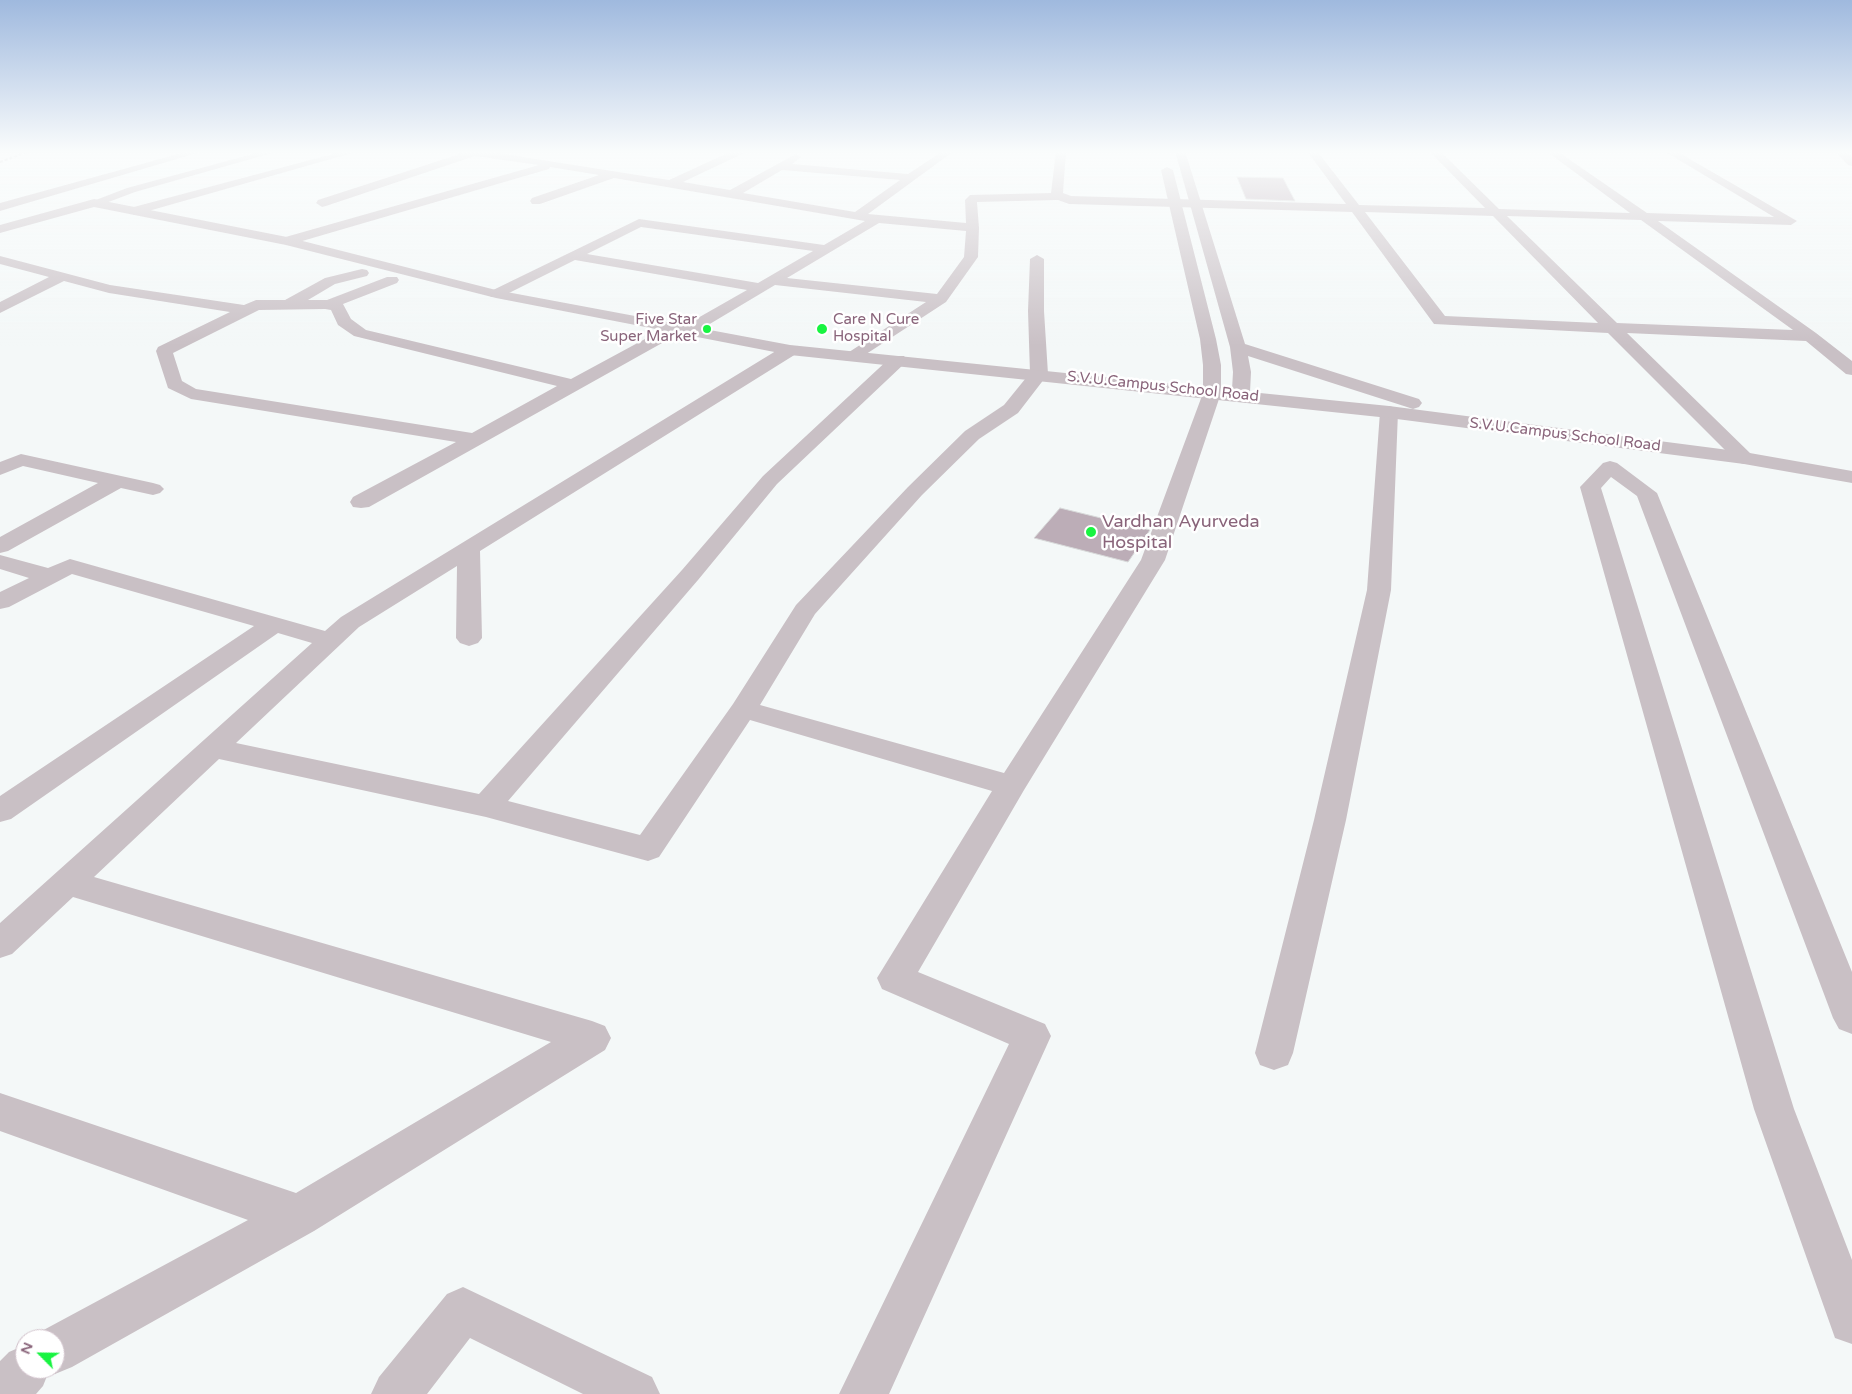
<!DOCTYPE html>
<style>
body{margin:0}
#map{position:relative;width:1852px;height:1394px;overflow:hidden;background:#f4f8f8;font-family:"Varela Round",sans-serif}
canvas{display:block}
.north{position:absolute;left:15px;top:1329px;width:50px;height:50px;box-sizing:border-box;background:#fff;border:1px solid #d0c1ca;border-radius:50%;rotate:293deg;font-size:14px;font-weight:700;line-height:20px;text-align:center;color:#89647a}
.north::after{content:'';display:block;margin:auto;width:18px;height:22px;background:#18f441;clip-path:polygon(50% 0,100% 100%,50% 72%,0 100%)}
</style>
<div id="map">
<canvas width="1852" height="1394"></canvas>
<div class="north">N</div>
</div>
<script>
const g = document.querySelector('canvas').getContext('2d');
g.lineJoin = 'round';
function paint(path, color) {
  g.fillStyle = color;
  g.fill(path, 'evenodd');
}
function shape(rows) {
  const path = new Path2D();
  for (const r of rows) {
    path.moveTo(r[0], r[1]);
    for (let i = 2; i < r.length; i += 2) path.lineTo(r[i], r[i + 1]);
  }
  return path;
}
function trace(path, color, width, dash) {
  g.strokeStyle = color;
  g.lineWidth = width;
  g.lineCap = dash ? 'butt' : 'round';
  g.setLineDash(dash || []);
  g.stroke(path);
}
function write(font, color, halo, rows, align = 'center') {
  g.font = font + ' "Varela Round",sans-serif';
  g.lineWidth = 5;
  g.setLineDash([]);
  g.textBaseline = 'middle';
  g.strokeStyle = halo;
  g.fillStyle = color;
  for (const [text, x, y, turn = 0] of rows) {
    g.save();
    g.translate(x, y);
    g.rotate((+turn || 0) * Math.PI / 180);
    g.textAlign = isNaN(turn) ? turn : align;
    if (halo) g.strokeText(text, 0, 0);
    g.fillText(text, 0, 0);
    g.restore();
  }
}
const building = shape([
 [1237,177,1283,178,1295,201,1246,199,1237,177],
 [1060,508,1150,530,1128,562,1034,538,1060,508]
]);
const minor = shape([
 [189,151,204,151,0,211,0,203,189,151],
 [264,151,279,151,135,192,98,206,94,207,88,203,127,188,264,151],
 [344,151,359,151,138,214,134,215,128,211,130,208,344,151],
 [455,151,485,151,669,180,732,151,745,151,744,153,683,182,730,190,796,154,801,157,792,164,908,174,943,151,954,151,868,214,966,223,965,200,970,195,1051,193,1056,151,1066,151,1063,193,1071,196,1346,204,1307,151,1317,151,1359,205,1485,208,1429,151,1440,151,1499,209,1630,213,1546,151,1557,151,1647,213,1774,217,1664,151,1676,151,1797,221,1791,225,1658,221,1816,333,1852,361,1852,375,1846,374,1806,341,1627,333,1751,454,1754,458,1751,462,1744,464,1737,462,1608,333,1434,324,1352,212,1069,204,1058,200,977,202,979,228,978,257,946,302,857,360,851,361,845,360,843,356,926,302,775,285,693,334,687,336,680,333,369,507,361,508,353,507,350,502,353,497,456,442,191,399,168,388,156,351,158,347,230,312,109,293,64,281,0,313,0,302,49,277,0,264,0,256,110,285,244,305,256,300,285,300,325,278,362,269,367,270,369,273,367,276,335,284,308,300,327,300,387,277,397,277,399,280,397,283,343,304,351,319,366,330,571,379,669,326,675,324,682,327,747,290,575,260,501,297,491,297,489,294,491,291,639,219,824,245,865,221,614,178,540,204,532,204,530,201,532,198,599,175,550,167,549,169,292,244,287,245,280,241,282,238,539,165,475,156,326,206,322,207,316,203,318,200,460,154,455,151],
 [782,170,900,180,855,212,743,193,782,170],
 [1365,212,1493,216,1598,323,1445,316,1365,212],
 [1507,216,1641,220,1793,330,1617,323,1507,216],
 [879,223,966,231,964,257,937,294,787,278,879,223],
 [641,227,813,251,758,283,587,254,641,227],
 [325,309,331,310,338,325,354,336,557,386,472,433,196,389,182,381,173,353,259,310,325,309],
 [1835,151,1846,151,1852,157,1852,166,1848,165,1835,151],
 [1037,255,1044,259,1044,311,1048,374,1018,413,979,439,922,495,815,614,760,705,1004,773,1141,560,1203,393,1206,389,1212,388,1218,389,1221,393,1165,560,1024,790,918,972,1045,1024,1051,1036,889,1394,839,1394,1009,1044,882,989,877,978,992,791,750,720,659,857,648,861,486,817,219,759,94,877,592,1021,605,1026,611,1038,605,1050,314,1231,72,1367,55,1374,49,1371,43,1386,36,1394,0,1394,0,1361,9,1352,25,1345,25,1369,55,1369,55,1339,36,1339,38,1333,248,1220,0,1131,0,1093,296,1193,551,1042,73,897,12,954,0,958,0,923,312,643,278,633,11,819,0,822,0,796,254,626,72,574,9,607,0,609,0,592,29,578,0,569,0,555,48,568,70,559,325,631,341,617,784,346,796,346,798,350,796,354,480,551,482,638,478,643,469,646,460,643,456,638,457,566,359,627,236,743,479,794,682,570,763,476,892,356,904,356,907,360,904,364,777,484,698,580,508,801,640,835,733,704,796,605,908,487,965,431,1004,405,1030,373,1028,311,1030,259,1037,255],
 [1389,406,1396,408,1398,412,1391,590,1346,820,1293,1053,1288,1065,1274,1070,1260,1065,1255,1053,1314,820,1367,590,1380,412,1382,408,1389,406],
 [21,454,153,483,160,485,164,489,160,493,153,495,121,488,8,551,0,553,0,537,98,483,23,466,0,475,0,462,21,454],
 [463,1287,652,1377,660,1394,583,1394,470,1338,427,1394,371,1394,379,1377,447,1294,463,1287]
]);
const tertiary = shape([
 [1175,151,1185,151,1245,344,1419,399,1422,403,1419,407,1413,409,1407,407,1248,356,1251,372,1250,392,1389,406,1744,452,1852,471,1852,483,1744,464,1389,418,790,355,496,298,286,245,94,207,0,233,0,225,94,199,287,237,496,290,790,345,1203,387,1203,365,1200,339,1161,170,1167,167,1173,170,1216,339,1221,365,1221,389,1232,390,1233,372,1230,347,1175,151],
 [1610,461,1617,463,1657,493,1852,972,1852,1034,1839,1029,1833,1018,1637,496,1611,477,1601,488,1794,1109,1852,1260,1852,1344,1835,1338,1754,1109,1580,487,1603,463,1610,461]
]);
const rail = shape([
 [0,162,30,151]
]);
const markers = [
 [707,329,5,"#18f441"],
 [822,329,6,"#18f441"],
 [1091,532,6,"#18f441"]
];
const farPoinames = [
 ["Five Star",697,320],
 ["Super Market",697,337],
 ["Care N Cure",833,320,"left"],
 ["Hospital",833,337,"left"]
];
const farStreetnames = [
 ["S.V.U.Campus School Road",1163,387,6],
 ["S.V.U.Campus School Road",1565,435,7]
];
const poiNames = [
 ["Vardhan Ayurveda",1102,522],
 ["Hospital",1102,543]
];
paint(building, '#bcadb7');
trace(building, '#d7d9d9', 1);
paint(minor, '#c9c0c5');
paint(tertiary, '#c9c0c5');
trace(rail, '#b1a3ab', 2, [3, 2]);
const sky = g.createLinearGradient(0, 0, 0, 346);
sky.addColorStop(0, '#9fb9de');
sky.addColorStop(0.44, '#fafcfc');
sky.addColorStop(1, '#fafcfc00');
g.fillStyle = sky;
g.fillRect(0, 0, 1852, 346);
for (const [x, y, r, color] of markers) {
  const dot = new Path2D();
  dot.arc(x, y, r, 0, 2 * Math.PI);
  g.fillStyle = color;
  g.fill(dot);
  trace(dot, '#fff', 2);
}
write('15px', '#89647a', '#fff', farPoinames, 'right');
write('15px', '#89647a', '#fff', farStreetnames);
write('18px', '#89647a', '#fff', poiNames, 'left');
</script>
